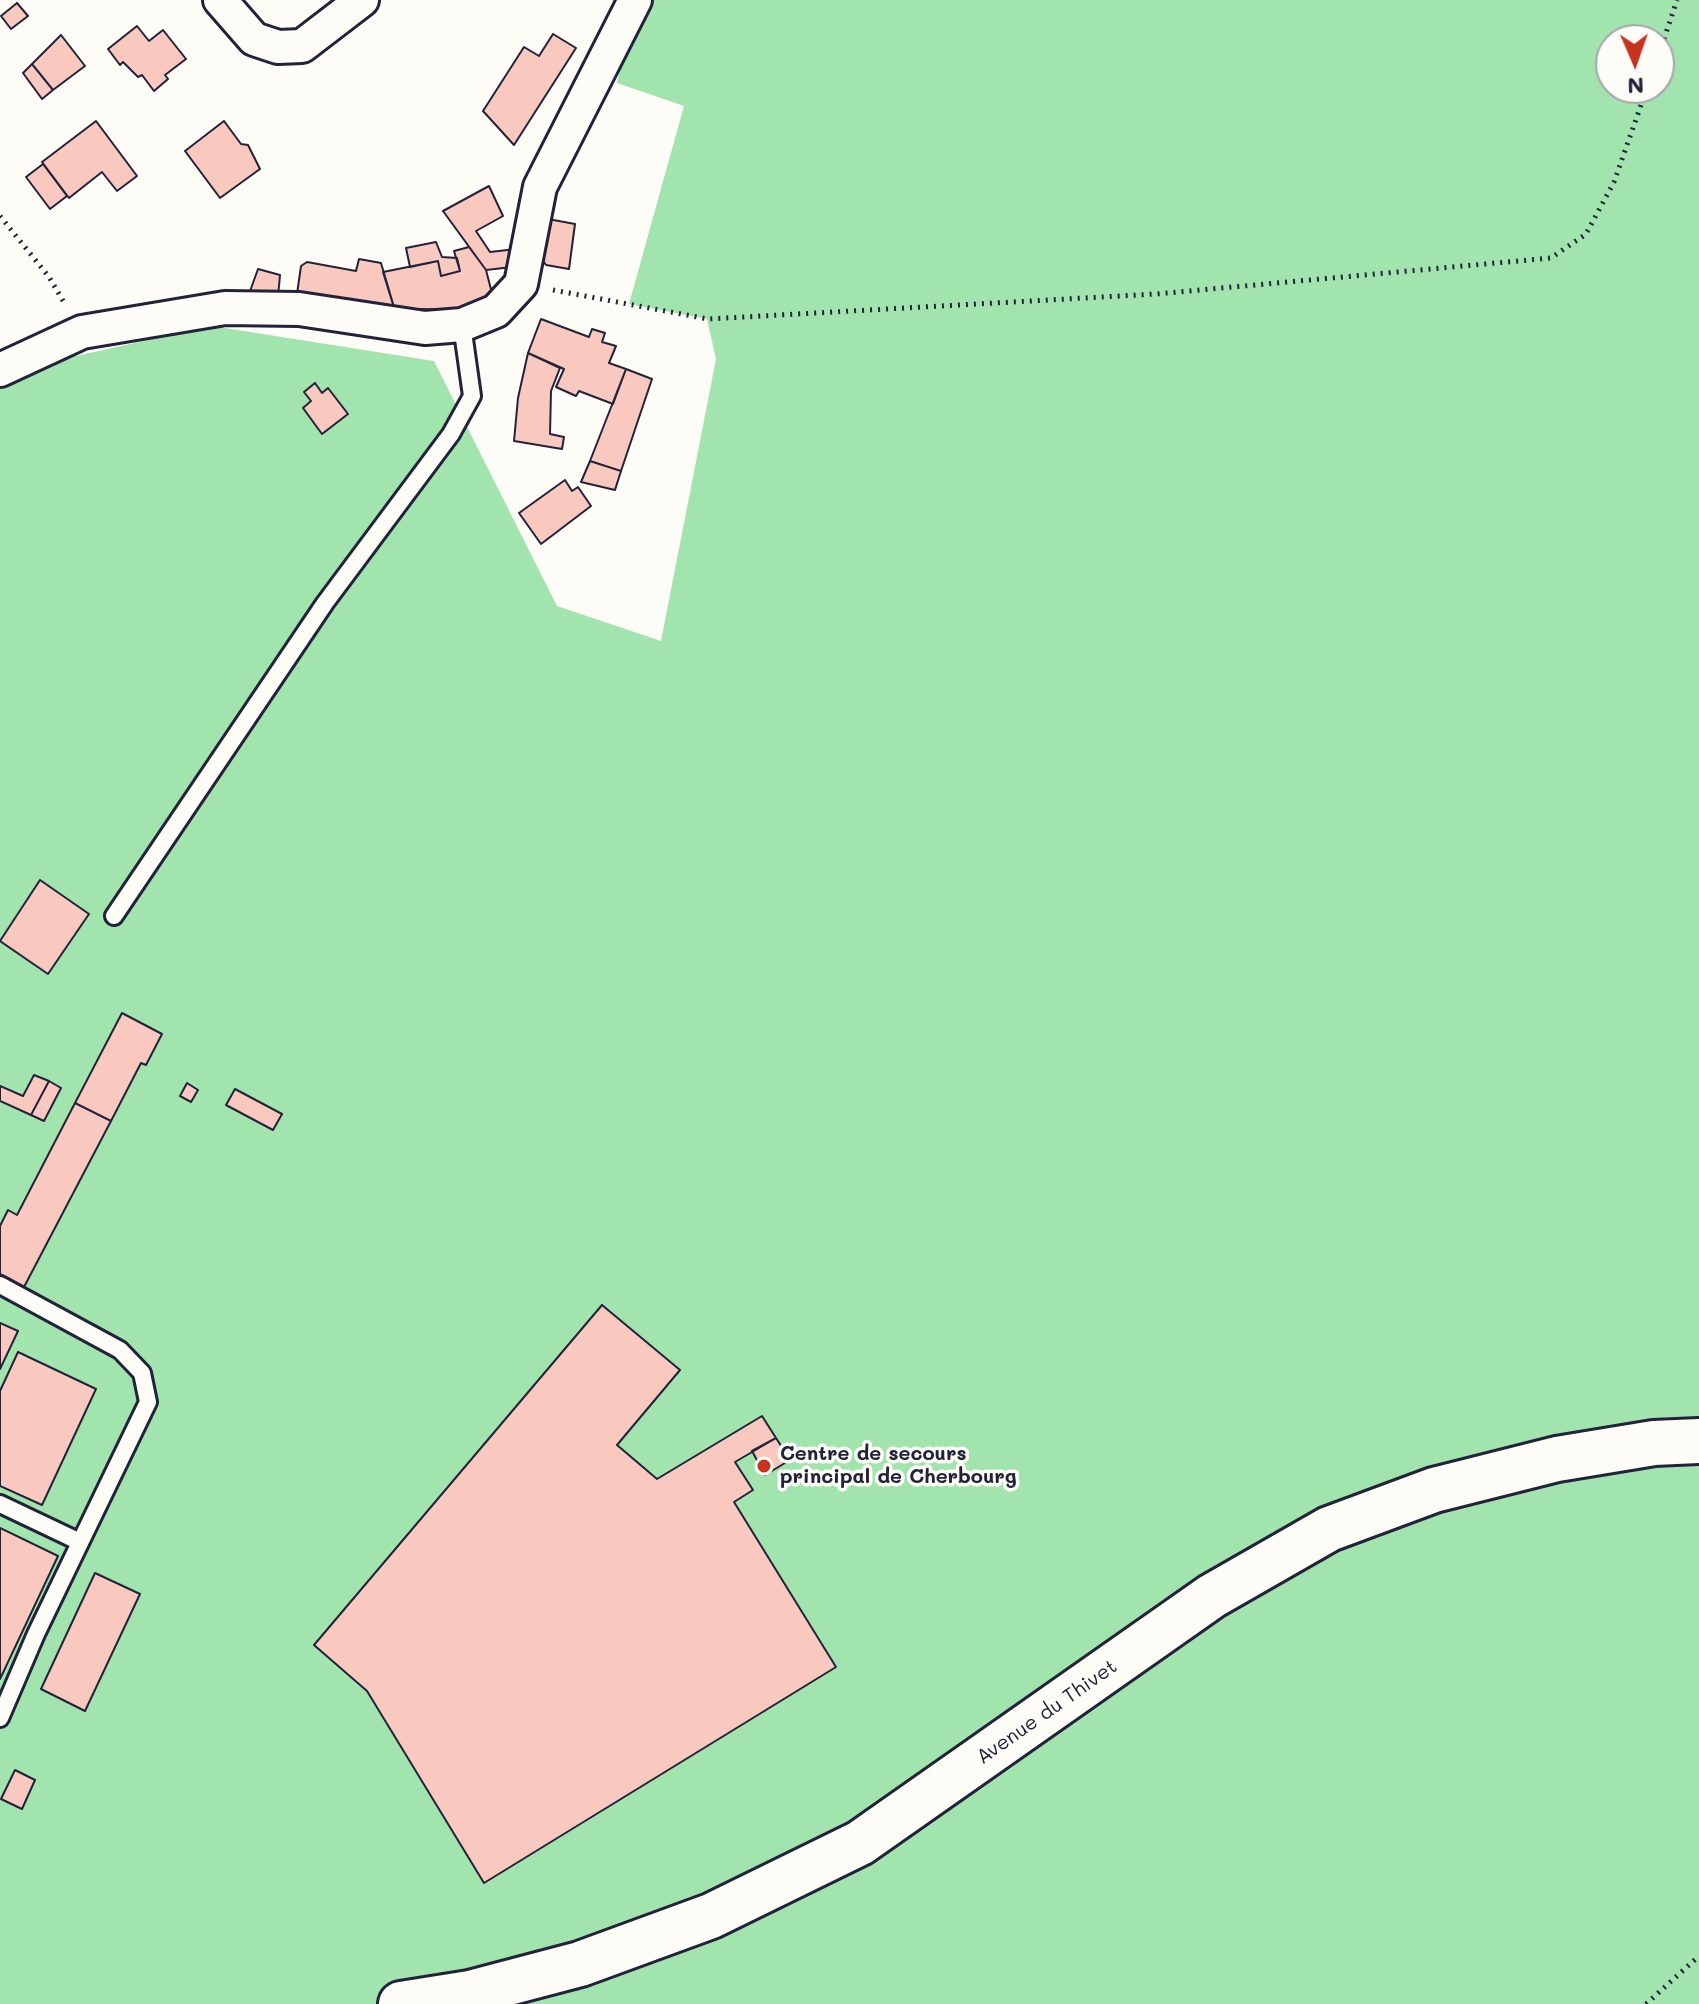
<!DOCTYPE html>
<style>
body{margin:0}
#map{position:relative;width:1699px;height:2004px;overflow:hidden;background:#fdfcf7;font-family:Mali,sans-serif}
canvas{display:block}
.north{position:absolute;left:1595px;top:24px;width:80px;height:80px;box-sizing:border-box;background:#fdfcf7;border:2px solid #a5a5ac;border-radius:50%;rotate:178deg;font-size:22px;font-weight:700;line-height:32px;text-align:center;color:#22223b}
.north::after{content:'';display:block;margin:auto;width:28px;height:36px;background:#c8321e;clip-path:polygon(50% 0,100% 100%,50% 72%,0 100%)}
</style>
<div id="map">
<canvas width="1699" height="2004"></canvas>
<div class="north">N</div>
</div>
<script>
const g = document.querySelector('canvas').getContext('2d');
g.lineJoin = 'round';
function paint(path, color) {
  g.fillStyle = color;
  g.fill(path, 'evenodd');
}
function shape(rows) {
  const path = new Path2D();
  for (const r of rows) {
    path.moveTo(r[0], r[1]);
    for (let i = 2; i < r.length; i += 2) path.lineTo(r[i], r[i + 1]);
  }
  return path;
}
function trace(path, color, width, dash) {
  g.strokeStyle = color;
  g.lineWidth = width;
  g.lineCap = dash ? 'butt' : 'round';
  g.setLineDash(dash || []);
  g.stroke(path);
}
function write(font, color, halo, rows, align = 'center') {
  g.font = font + ' Mali,sans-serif';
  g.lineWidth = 7;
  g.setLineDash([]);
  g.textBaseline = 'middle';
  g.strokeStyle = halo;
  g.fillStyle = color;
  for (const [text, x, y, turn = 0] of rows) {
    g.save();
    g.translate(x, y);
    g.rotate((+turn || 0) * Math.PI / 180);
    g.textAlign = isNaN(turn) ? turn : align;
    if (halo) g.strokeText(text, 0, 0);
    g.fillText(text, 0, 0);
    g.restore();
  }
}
const green = shape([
 [635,0,1699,0,1699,2004,0,2004,0,384,44,363,212,326,434,361,557,606,661,641,716,359,707,319,629,304,684,106,617,83],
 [1611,40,1659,40,1659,88,1611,88]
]);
const building = shape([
 [17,3,28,16,11,29,1,16,17,3],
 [137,26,149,41,163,30,186,59,165,75,168,79,154,91,142,75,138,77,123,62,120,65,108,49,137,26],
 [553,34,576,48,514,145,483,111,524,47,539,56,553,34],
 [61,35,85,66,53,90,32,64,61,35],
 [32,64,53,90,42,99,23,73,32,64],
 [96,121,137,176,117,191,102,172,69,198,42,162,96,121],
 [224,121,241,144,248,145,260,169,220,198,185,151,224,121],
 [43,164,67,196,50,209,26,177,43,164],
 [489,186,503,216,476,231,490,252,516,249,512,267,486,270,443,211,489,186],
 [548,219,575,224,569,269,546,265,541,258,548,219],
 [436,242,442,257,457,258,460,271,441,276,438,261,410,267,406,248,436,242],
 [469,247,486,270,494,301,455,310,421,309,421,318,396,314,383,272,438,261,441,276,460,271,454,251,469,247],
 [359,259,381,263,396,314,297,294,301,266,307,262,356,271,359,259],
 [258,269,280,275,278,297,249,294,258,269],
 [541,319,589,337,592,329,605,333,602,342,616,346,609,363,626,369,613,404,579,391,576,396,556,387,564,369,528,353,541,319],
 [528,353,560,368,551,391,550,434,564,437,562,449,514,441,518,398,528,353],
 [626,369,652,379,621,471,590,461,626,369],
 [315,383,322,393,328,388,348,414,322,434,303,408,311,401,304,392,315,383],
 [590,461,621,471,615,490,581,482,590,461],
 [565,480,572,491,578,487,591,506,541,544,519,513,565,480],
 [40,880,89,914,48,974,0,941,40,880],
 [122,1013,162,1034,146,1065,141,1063,111,1121,75,1103,122,1013],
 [34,1075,49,1081,31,1115,0,1101,0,1086,23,1096,34,1075],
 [49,1081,61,1088,44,1121,31,1115,49,1081],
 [187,1083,198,1090,191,1102,180,1096,187,1083],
 [235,1089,282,1114,273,1130,226,1105,235,1089],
 [75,1103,111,1121,24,1287,0,1274,0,1226,8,1210,17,1215,75,1103],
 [602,1305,680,1370,617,1445,657,1479,762,1416,776,1438,735,1462,753,1490,734,1502,836,1667,484,1883,367,1691,314,1645,602,1305],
 [0,1323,18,1331,0,1369,0,1323],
 [18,1352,96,1389,42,1505,0,1486,0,1391,18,1352],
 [776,1438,790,1460,765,1475,752,1451,776,1438],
 [0,1528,58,1556,0,1679,0,1528],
 [95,1573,140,1594,85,1711,41,1689,95,1573],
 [15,1770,35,1780,22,1809,1,1799,15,1770]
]);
const path = shape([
 [1659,54,1677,0],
 [0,216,49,277,65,304],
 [553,290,708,319,1156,294,1551,258,1586,234,1614,182,1647,88],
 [1646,2004,1699,1956]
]);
const lane = shape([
 [114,916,325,603,451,434,472,396,462,325],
 [0,1285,120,1350,142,1373,148,1402,36,1634,0,1718],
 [0,1504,80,1542]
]);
const street = shape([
 [220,0,254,39,278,47,302,46,362,0],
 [0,370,82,332,225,308,299,309,425,328,462,325,496,311,521,284,540,187,635,0]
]);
const secondary = shape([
 [401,2004,470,1993,580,1964,711,1916,860,1843,1212,1596,1329,1529,1434,1490,1557,1459,1654,1443,1699,1441]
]);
const markers = [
 [764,1466,8,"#c8321e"]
];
const poiNames = [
 ["Centre de secours",780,1454],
 ["principal de Cherbourg",780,1477]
];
const streetNames = [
 ["Avenue du Thivet",1047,1712,-35]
];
paint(green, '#a2e4ad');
paint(building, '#f9c9c0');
trace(building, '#22223b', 2);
trace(lane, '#22223b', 22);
trace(street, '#22223b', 38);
trace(secondary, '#22223b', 50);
trace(path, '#22223b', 5, [2, 6]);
trace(lane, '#fdfcf7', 16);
trace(street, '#fdfcf7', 32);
trace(secondary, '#fdfcf7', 44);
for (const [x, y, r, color] of markers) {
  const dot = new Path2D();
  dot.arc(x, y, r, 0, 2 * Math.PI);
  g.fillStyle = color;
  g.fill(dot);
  trace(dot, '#fdfcf7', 3);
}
write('bold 20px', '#22223b', '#fdfcf7', poiNames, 'left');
write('20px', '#22223b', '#fdfcf7', streetNames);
</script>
